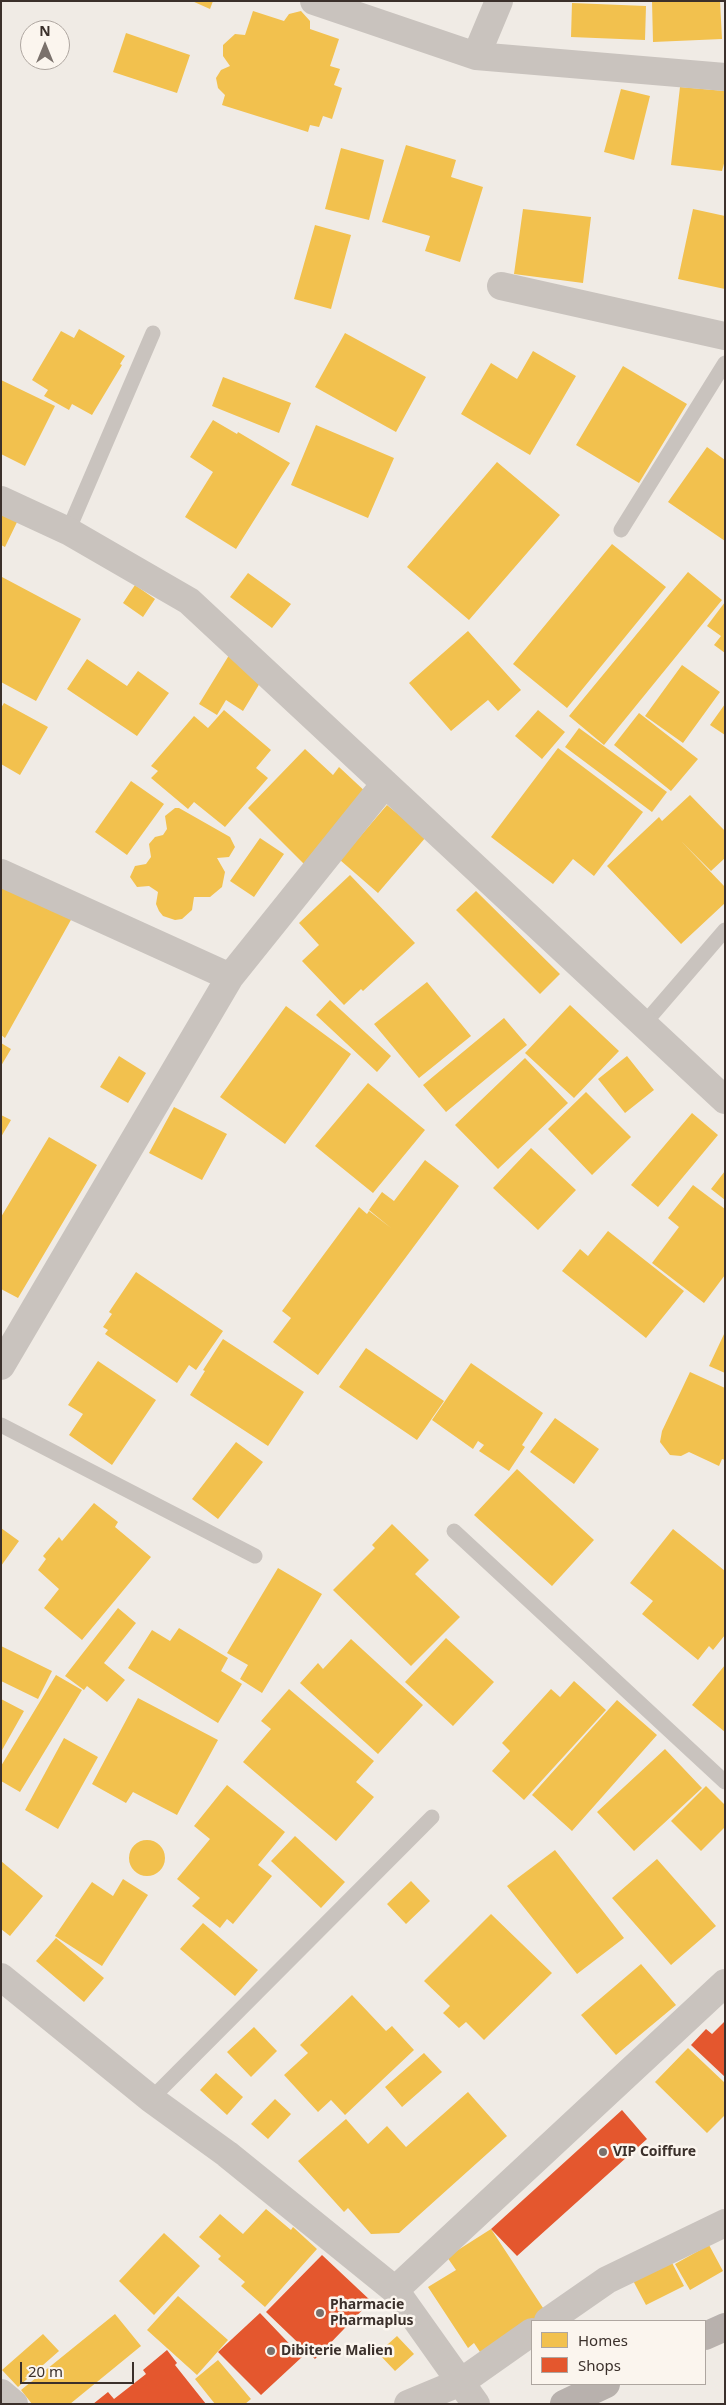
<!DOCTYPE html>
<style>
body{margin:0}
#map{position:relative;width:726px;height:2405px;overflow:hidden;background:#f0ebe5;font-family:"Noto Sans",sans-serif}
canvas{display:block}
.frame{position:absolute;inset:0;border:2px solid #3b302b;pointer-events:none}
.legend{position:absolute;left:531px;top:2320px;width:175px;height:65px;box-sizing:border-box;background:#fbf5ee;border:1px solid #aea6a0;margin:0;padding:6px 9px;list-style:none;font-size:15px;color:#3b302b}
.legend li{display:flex;align-items:center;gap:10px;height:25px}
.legend b{width:25px;border:1px solid #aea6a0}
.north{position:absolute;left:20px;top:20px;width:50px;height:50px;box-sizing:border-box;background:#fbf5ee;border:1px solid #aea6a0;border-radius:50%;rotate:0deg;font-size:14px;font-weight:700;line-height:20px;text-align:center;color:#3b302b}
.north::after{content:'';display:block;margin:auto;width:18px;height:22px;background:#7a716c;clip-path:polygon(50% 0,100% 100%,50% 72%,0 100%)}
.scale{position:absolute;left:20px;top:2362px;width:114px;height:22px;box-sizing:border-box;border:2px solid #3b302b;border-top:0;padding-left:6px;font-size:15px;line-height:18px;white-space:nowrap;color:#3b302b;-webkit-text-stroke:4px #fbf5ee;paint-order:stroke}
</style>
<div id="map">
<canvas width="726" height="2405"></canvas>
<div class="frame"></div>
<ul class="legend">
<li><b style="height:14px;background:#f2c14e"></b>Homes</li>
<li><b style="height:14px;background:#e4572e"></b>Shops</li>
</ul>
<div class="north">N</div>
<div class="scale">20 m</div>
</div>
<script>
const g = document.querySelector('canvas').getContext('2d');
g.lineJoin = 'round';
function paint(path, color) {
  g.fillStyle = color;
  g.fill(path, 'evenodd');
}
function shape(rows) {
  const path = new Path2D();
  for (const r of rows) {
    if (r.length === 3) {
      path.moveTo(r[0] + r[2], r[1]);
      path.arc(r[0], r[1], r[2], 0, 2 * Math.PI);
      continue;
    }
    path.moveTo(r[0], r[1]);
    for (let i = 2; i < r.length; i += 2) path.lineTo(r[i], r[i + 1]);
  }
  return path;
}
function trace(path, color, width, dash) {
  g.strokeStyle = color;
  g.lineWidth = width;
  g.lineCap = dash ? 'butt' : 'round';
  g.setLineDash(dash || []);
  g.stroke(path);
}
function write(font, color, halo, rows, align = 'center') {
  g.font = font + ' "Noto Sans",sans-serif';
  g.lineWidth = 5;
  g.setLineDash([]);
  g.textBaseline = 'middle';
  g.strokeStyle = halo;
  g.fillStyle = color;
  for (const [text, x, y, turn = 0] of rows) {
    g.save();
    g.translate(x, y);
    g.rotate((+turn || 0) * Math.PI / 180);
    g.textAlign = isNaN(turn) ? turn : align;
    if (halo) g.strokeText(text, 0, 0);
    g.fillText(text, 0, 0);
    g.restore();
  }
}
const homes = shape([
 [192,1,213,1,210,9],
 [652,1,720,1,722,39,653,42],
 [572,3,646,6,645,40,571,37],
 [253,11,284,21,289,14,301,11,310,21,310,29,339,39,330,66,340,69,334,85,342,88,332,119,323,116,319,127,310,125,308,132,222,105,225,95,218,88,216,78,221,70,230,66,223,56,223,45,235,34,245,35],
 [126,33,190,55,177,93,113,72],
 [680,87,725,91,725,160,722,171,671,165],
 [621,89,650,96,634,160,604,152],
 [406,145,456,160,451,177,483,187,460,262,425,251,430,236,382,222],
 [341,148,384,160,369,220,325,209],
 [523,209,591,217,583,283,514,274],
 [693,209,725,216,725,289,678,279],
 [315,225,351,235,331,309,294,299],
 [79,329,125,356,120,364,122,365,92,415,72,404,69,410,44,396,48,390,32,380,61,331,74,338],
 [345,333,426,377,396,432,315,387],
 [533,351,576,376,530,455,461,414,491,363,517,379],
 [623,366,687,404,639,483,576,445],
 [223,377,291,403,279,433,212,406],
 [1,380,55,406,25,466,1,454],
 [213,420,237,434,238,432,290,463,236,549,185,517,213,472,190,457],
 [316,425,394,458,368,518,291,485],
 [707,447,725,460,725,541,668,502],
 [497,462,560,515,469,620,407,567],
 [1,512,18,520,5,547,1,545],
 [612,544,666,587,567,708,513,664],
 [688,572,722,600,604,745,569,716],
 [248,573,291,604,272,628,230,597],
 [2,577,81,619,36,701,1,682],
 [135,585,155,599,143,617,123,603],
 [725,602,725,653,714,645,721,636,707,626],
 [468,631,521,690,498,711,488,700,451,731,409,683],
 [231,652,263,678,243,711,226,700,217,715,199,704],
 [87,659,127,686,138,671,169,693,137,736,67,689],
 [682,665,720,692,683,743,645,716],
 [4,703,48,727,20,775,1,764,1,708],
 [725,704,725,735,710,725],
 [224,710,271,750,256,768,268,778,225,827,194,802,188,809,151,778,158,771,151,766,194,716,208,728],
 [538,710,565,732,542,759,515,736],
 [639,713,698,759,671,791,614,745],
 [579,728,667,792,652,812,565,747],
 [558,748,643,812,594,876,573,859,553,884,491,837],
 [305,749,333,775,339,767,369,795,304,864,248,808],
 [131,781,164,804,127,855,95,832],
 [690,795,725,831,725,858,711,871,681,841,725,887,725,903,681,944,607,866,659,817,662,821],
 [387,805,426,837,378,893,340,860],
 [175,808,179,808,230,837,235,847,229,857,217,858,225,872,222,887,210,897,194,897,192,910,182,919,175,920,163,916,159,911,156,904,158,892,149,886,137,887,130,877,135,866,146,864,151,857,149,844,155,837,163,835,167,829,165,816],
 [260,838,284,854,254,897,230,881],
 [350,875,415,943,363,991,361,989,344,1005,302,961,319,945,299,923],
 [1,879,72,918,5,1038,1,1035],
 [476,891,560,974,540,994,456,910],
 [427,982,471,1036,419,1078,374,1024],
 [330,1000,391,1056,377,1072,316,1015],
 [570,1005,619,1051,574,1098,525,1053],
 [286,1006,351,1054,285,1144,220,1097],
 [504,1018,527,1045,446,1112,423,1085],
 [1,1043,11,1049,1,1066],
 [119,1056,146,1073,128,1103,100,1087],
 [627,1056,654,1090,625,1113,598,1079],
 [525,1058,568,1103,498,1169,455,1125],
 [368,1083,425,1130,373,1193,315,1146],
 [586,1092,631,1137,592,1175,548,1129],
 [174,1107,227,1134,202,1180,149,1153],
 [692,1113,718,1135,658,1207,631,1185],
 [1,1115,11,1120,1,1137],
 [49,1137,97,1165,18,1298,1,1289,1,1217],
 [531,1148,576,1190,538,1230,493,1188],
 [425,1160,459,1186,318,1375,273,1342,291,1318,282,1311,359,1207,367,1214,369,1211,391,1228,369,1210,382,1192,394,1201],
 [725,1171,725,1200,711,1189],
 [693,1185,725,1209,725,1275,704,1303,652,1263,679,1227,668,1218],
 [608,1231,684,1291,646,1338,562,1271,580,1249,588,1256],
 [136,1272,223,1331,196,1370,189,1365,177,1383,105,1334,108,1330,103,1327,112,1314,109,1312],
 [725,1332,725,1373,709,1366],
 [223,1339,304,1392,268,1446,190,1395,205,1371,203,1370],
 [366,1348,444,1401,417,1440,339,1387],
 [98,1361,156,1400,112,1465,69,1435,83,1414,68,1405],
 [471,1363,543,1413,522,1445,525,1447,509,1471,479,1451,484,1445,478,1441,473,1449,432,1420],
 [690,1372,725,1388,725,1460,722,1459,719,1466,689,1452,681,1456,670,1455,660,1442,662,1431],
 [555,1418,599,1449,574,1484,530,1452],
 [236,1442,263,1462,218,1519,192,1499],
 [517,1469,594,1540,552,1586,474,1515],
 [94,1503,118,1522,115,1527,151,1557,82,1640,44,1608,59,1589,38,1570,46,1559,43,1556,59,1537,62,1541],
 [392,1524,429,1560,415,1574,460,1617,411,1666,333,1590,375,1548,372,1545],
 [1,1528,19,1541,1,1566],
 [673,1529,725,1571,725,1635,713,1650,709,1646,698,1660,642,1614,653,1601,630,1583],
 [278,1568,322,1594,262,1693,240,1679,248,1665,227,1653],
 [118,1608,136,1623,104,1663,125,1680,107,1702,87,1686,84,1690,65,1676],
 [179,1628,228,1658,221,1671,242,1684,218,1723,128,1668,152,1630,170,1641],
 [446,1638,494,1682,453,1726,405,1682],
 [351,1639,423,1705,378,1754,300,1683,318,1663,323,1669],
 [1,1646,52,1671,38,1699,1,1681],
 [725,1665,725,1732,692,1705],
 [56,1675,82,1690,20,1792,1,1781,1,1766],
 [574,1681,606,1710,524,1800,492,1771,510,1751,502,1743,551,1689,560,1697],
 [289,1689,374,1761,356,1782,374,1797,336,1841,243,1762,271,1729,261,1721],
 [138,1698,218,1740,177,1815,133,1792,126,1803,92,1784],
 [1,1699,24,1711,1,1752],
 [617,1700,657,1735,572,1831,532,1795],
 [64,1738,98,1757,58,1829,25,1810],
 [665,1749,702,1788,634,1851,597,1812],
 [227,1785,285,1832,258,1865,272,1876,233,1924,227,1919,220,1928,192,1906,200,1898,177,1879,210,1839,194,1826],
 [706,1786,725,1805,725,1827,701,1851,671,1821],
 [295,1836,345,1882,321,1908,271,1861],
 [147,1858,18],
 [555,1850,624,1938,577,1974,507,1886],
 [657,1859,716,1926,671,1965,612,1898],
 [1,1861,43,1896,10,1936,1,1929],
 [123,1879,148,1895,102,1966,55,1936,92,1882,113,1896],
 [411,1881,430,1901,406,1924,387,1904],
 [491,1914,552,1973,484,2040,466,2022,459,2028,443,2013,450,2006,424,1981],
 [203,1923,258,1970,235,1996,180,1949],
 [56,1938,104,1978,84,2002,36,1961],
 [641,1964,676,2005,616,2055,581,2015],
 [352,1995,386,2031,392,2026,414,2050,345,2115,331,2100,318,2112,284,2075,308,2053,300,2045],
 [254,2027,277,2051,251,2077,227,2052],
 [688,2048,725,2083,725,2115,707,2133,655,2082],
 [424,2053,442,2072,402,2107,385,2087],
 [216,2073,243,2097,227,2115,200,2090],
 [468,2092,507,2136,399,2233,371,2234,348,2208,344,2212,298,2161,346,2119,368,2144,387,2126,406,2147],
 [275,2099,291,2114,268,2139,251,2124],
 [266,2209,291,2230,293,2227,317,2249,265,2307,241,2286,245,2282,218,2259,221,2256,199,2237,220,2214,243,2234],
 [491,2229,547,2314,482,2355,474,2343,468,2348,428,2287,456,2270,447,2257],
 [164,2233,200,2266,154,2315,119,2281],
 [709,2245,723,2271,690,2290,675,2264],
 [667,2253,684,2286,646,2305,629,2273],
 [178,2296,228,2340,197,2375,147,2330],
 [115,2314,141,2346,70,2404,32,2404,21,2390],
 [43,2334,59,2351,18,2387,2,2370],
 [397,2336,414,2354,395,2371,378,2353],
 [218,2360,251,2399,245,2404,215,2404,195,2379]
]);
const shops = shape([
 [725,2021,725,2077,691,2045,706,2029,712,2034],
 [622,2110,647,2139,517,2256,491,2229],
 [322,2255,371,2301,315,2359,266,2312],
 [260,2313,302,2357,261,2395,218,2352],
 [167,2350,177,2363,175,2365,206,2404,93,2404,108,2392,114,2399,146,2374,143,2370]
]);
const service = shape([
 [621,530,725,363],
 [68,531,153,333],
 [643,1025,725,930],
 [1,1425,255,1556],
 [454,1531,725,1782],
 [151,2099,432,1817]
]);
const minor = shape([
 [314,1,476,56,725,77],
 [476,56,499,1],
 [501,286,725,336],
 [1,500,68,531,189,601,725,1100],
 [1,873,230,977],
 [1,1366,230,977,384,785],
 [1,1977,151,2099,227,2154,395,2290,476,2404],
 [395,2290,725,1983],
 [548,2321,607,2280,725,2223],
 [1,2393,14,2404],
 [408,2404,461,2382,532,2332]
]);
const primary = shape([
 [705,2336,725,2327],
 [564,2404,606,2384]
]);
const markers = [
 [603,2152,5,"#7a716c"],
 [320,2313,5,"#7a716c"],
 [271,2351,5,"#7a716c"]
];
const poiNames = [
 ["VIP Coiffure",613,2152],
 ["Pharmacie",330,2305],
 ["Pharmaplus",330,2321],
 ["Dibiterie Malien",281,2351]
];
paint(homes, '#f2c14e');
paint(shops, '#e4572e');
trace(service, '#c9c3be', 15);
trace(minor, '#c9c3be', 28);
trace(primary, '#b8b1ad', 28);
for (const [x, y, r, color] of markers) {
  const dot = new Path2D();
  dot.arc(x, y, r, 0, 2 * Math.PI);
  g.fillStyle = color;
  g.fill(dot);
  trace(dot, '#fbf5ee', 2);
}
write('bold 14px', '#3b302b', '#fbf5ee', poiNames, 'left');
</script>
